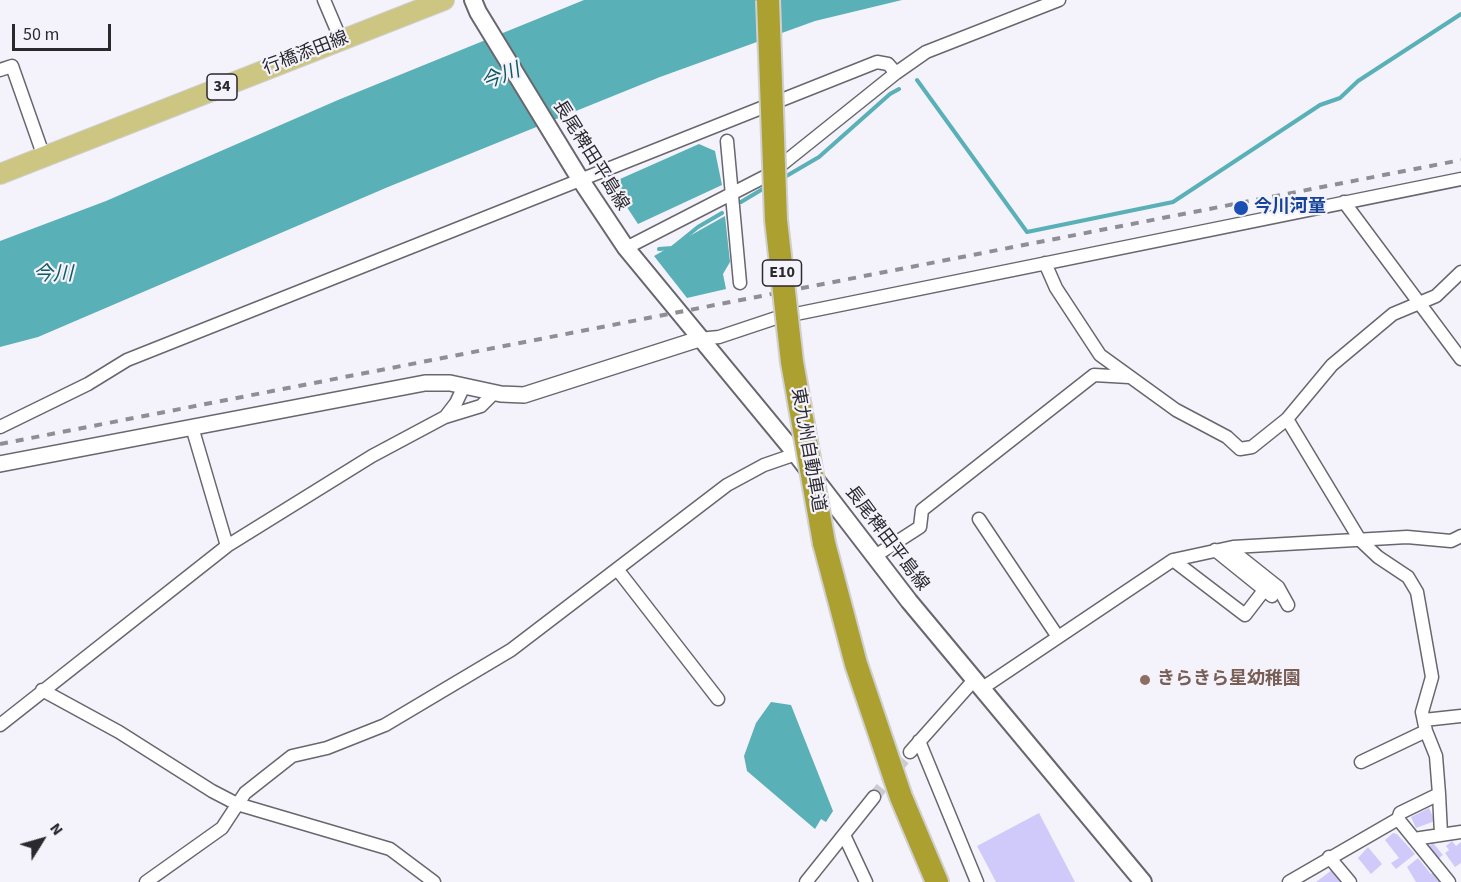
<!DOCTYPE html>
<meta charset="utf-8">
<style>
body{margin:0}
#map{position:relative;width:1461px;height:882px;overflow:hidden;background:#f4f2fb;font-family:"Source Sans 3",sans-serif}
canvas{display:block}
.north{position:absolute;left:12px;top:810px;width:60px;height:60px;-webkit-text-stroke:4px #f4f2fb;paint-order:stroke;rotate:53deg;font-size:16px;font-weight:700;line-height:24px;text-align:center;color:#2a292d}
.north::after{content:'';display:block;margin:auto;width:21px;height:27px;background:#2a292d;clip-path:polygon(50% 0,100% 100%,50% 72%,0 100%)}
.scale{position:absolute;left:12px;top:24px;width:99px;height:27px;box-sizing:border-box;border:3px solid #2a292d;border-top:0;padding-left:8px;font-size:18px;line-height:21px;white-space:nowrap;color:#2a292d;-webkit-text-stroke:4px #f4f2fb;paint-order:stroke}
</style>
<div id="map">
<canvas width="1461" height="882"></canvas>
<div class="north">N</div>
<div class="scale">50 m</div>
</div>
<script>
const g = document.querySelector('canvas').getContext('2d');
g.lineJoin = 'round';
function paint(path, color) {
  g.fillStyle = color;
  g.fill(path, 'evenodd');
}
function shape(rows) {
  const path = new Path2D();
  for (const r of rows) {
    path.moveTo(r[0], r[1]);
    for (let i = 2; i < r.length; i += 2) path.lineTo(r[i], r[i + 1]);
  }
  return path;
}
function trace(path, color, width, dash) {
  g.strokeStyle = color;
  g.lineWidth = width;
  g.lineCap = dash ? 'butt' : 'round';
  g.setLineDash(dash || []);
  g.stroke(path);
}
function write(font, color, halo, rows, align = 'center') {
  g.font = font + ' "Source Sans 3","Noto Sans JP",sans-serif';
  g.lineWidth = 4.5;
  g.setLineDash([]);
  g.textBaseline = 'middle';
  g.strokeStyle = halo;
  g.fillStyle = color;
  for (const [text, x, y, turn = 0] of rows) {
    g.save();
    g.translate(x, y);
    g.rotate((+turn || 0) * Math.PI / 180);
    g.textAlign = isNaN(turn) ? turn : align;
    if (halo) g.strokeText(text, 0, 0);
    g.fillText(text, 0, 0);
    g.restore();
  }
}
const water = shape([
 [584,0,902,0,815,21,660,77,388,187,38,337,0,347,0,241,106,201,338,100],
 [699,144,715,151,722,185,638,224,611,183],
 [725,216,730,262,723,274,726,289,687,298,654,256],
 [771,702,791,705,833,811,826,822,821,819,815,829,747,771,744,756,756,723]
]);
const stream = shape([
 [917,80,1027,232,1173,202,1320,105,1340,98,1358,81,1461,14],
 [783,178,819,157,890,94,899,89],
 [741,202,766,187],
 [659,249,672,248,698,227,722,213]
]);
const building = shape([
 [1429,808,1435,821,1416,828,1411,817],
 [1039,813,1075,882,996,882,977,846],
 [1393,833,1397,834,1415,854,1396,869,1391,863,1399,858,1385,840],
 [1452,841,1456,846,1461,842,1461,863,1455,867,1445,853,1449,850,1446,846],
 [1433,843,1443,855,1438,859,1428,847],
 [1368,847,1382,864,1371,874,1358,858],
 [1418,858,1431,874,1433,873,1440,882,1416,882,1407,867],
 [1332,870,1341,882,1316,882]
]);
const minorTunnel = shape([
 [874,797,910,752]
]);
const minor = shape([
 [324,0,341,40],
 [0,70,12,66,44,157],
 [727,141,740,283],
 [1344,202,1461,359],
 [626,248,770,174,896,73],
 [1045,263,1056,288,1100,355,1176,410,1227,437,1240,449,1252,447,1287,419],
 [699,339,719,337,776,318,1461,179],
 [446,416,456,403,464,386],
 [0,427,88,384,127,360,877,62,888,64,896,73,926,52,1059,0],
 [192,427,227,546],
 [979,519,1058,637],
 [1229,548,1278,587,1288,605],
 [1215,550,1272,596],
 [875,556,920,527,922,510,1094,375,1129,377],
 [1173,560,1245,615,1265,589],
 [617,569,718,699],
 [981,689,1173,560,1233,547,1407,537,1451,541,1461,536],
 [42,690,119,732,212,791,237,804,390,849,434,882],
 [1424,720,1461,716],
 [0,725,227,546,372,456,445,417,481,406,494,393],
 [919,741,977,882],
 [910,752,974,680],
 [1361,762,1426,731],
 [1439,794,1441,834],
 [1398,819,1449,882],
 [844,835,866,882],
 [1414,839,1461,832],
 [1329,857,1350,882],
 [146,882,222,828,245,793,292,756,327,748,385,725,511,650,727,485,764,465,796,454],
 [806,882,874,797],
 [1289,882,1398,819,1400,813,1439,794,1436,756,1426,731,1422,712,1432,677,1417,592,1408,577,1378,557,1360,540,1287,419,1332,365,1393,314,1436,296,1461,272]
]);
const tertiary = shape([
 [0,464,425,383,450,383,501,394,524,395,699,339]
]);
const secondary = shape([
 [473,0,478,12,580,179,626,248,796,454,909,601,1143,882]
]);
const primary = shape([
 [0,174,444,0]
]);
const motorway = shape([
 [824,543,856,664,901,797,937,882]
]);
const rail = shape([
 [0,444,1461,160]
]);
const motorwayBridge = shape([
 [768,0,776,220,792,362,824,543]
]);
const markers = [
 [1241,208,8,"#1a4fb4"],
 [1145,680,6,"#8d6e63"]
];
const shields = [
 [222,87,30],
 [782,273,39]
];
const shieldNames = [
 ["34",222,87],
 ["E10",782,273]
];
const streetNames = [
 ["行橋添田線",306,54,-21],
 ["長尾稗田平島線",590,156,58],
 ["東九州自動車道",807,450,80],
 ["長尾稗田平島線",886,539,53]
];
const transitNames = [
 ["今川河童",1254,208]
];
const educationNames = [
 ["きらきら星幼稚園",1157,680]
];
const waterNames = [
 ["今川",501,78,-21],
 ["今川",53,276]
];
paint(water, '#59b0b7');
trace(stream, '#59b0b7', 4);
paint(building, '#d0cafb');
trace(minorTunnel, '#cccad2', 12, [12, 6]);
trace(minor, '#68676e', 15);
trace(tertiary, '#68676e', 18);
trace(secondary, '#68676e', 20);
trace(primary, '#d0d0d1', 22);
trace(motorway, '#d0d0d1', 26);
trace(minor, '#fff', 12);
trace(tertiary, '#fff', 15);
trace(secondary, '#fff', 16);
trace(primary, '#cdc683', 20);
trace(motorway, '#aca030', 22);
trace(rail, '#8f8e94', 4, [8, 8]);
trace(motorwayBridge, '#d0d0d1', 26, []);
trace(motorwayBridge, '#aca030', 22);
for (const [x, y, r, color] of markers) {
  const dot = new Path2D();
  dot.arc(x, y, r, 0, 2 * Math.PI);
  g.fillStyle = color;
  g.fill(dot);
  trace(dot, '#f4f2fb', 2);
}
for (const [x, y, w] of shields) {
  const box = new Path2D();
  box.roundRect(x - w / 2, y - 13, w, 26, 4.5);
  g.fillStyle = '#f4f2fb';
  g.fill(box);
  trace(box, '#2a292d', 1.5);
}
write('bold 16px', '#2a292d', null, shieldNames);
write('18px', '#2a292d', '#f4f2fb', streetNames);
write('bold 18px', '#164399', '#f4f2fb', transitNames, 'left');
write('bold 18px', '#785e54', '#f4f2fb', educationNames, 'left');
write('italic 20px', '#0e5a60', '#f4f2fb', waterNames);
</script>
